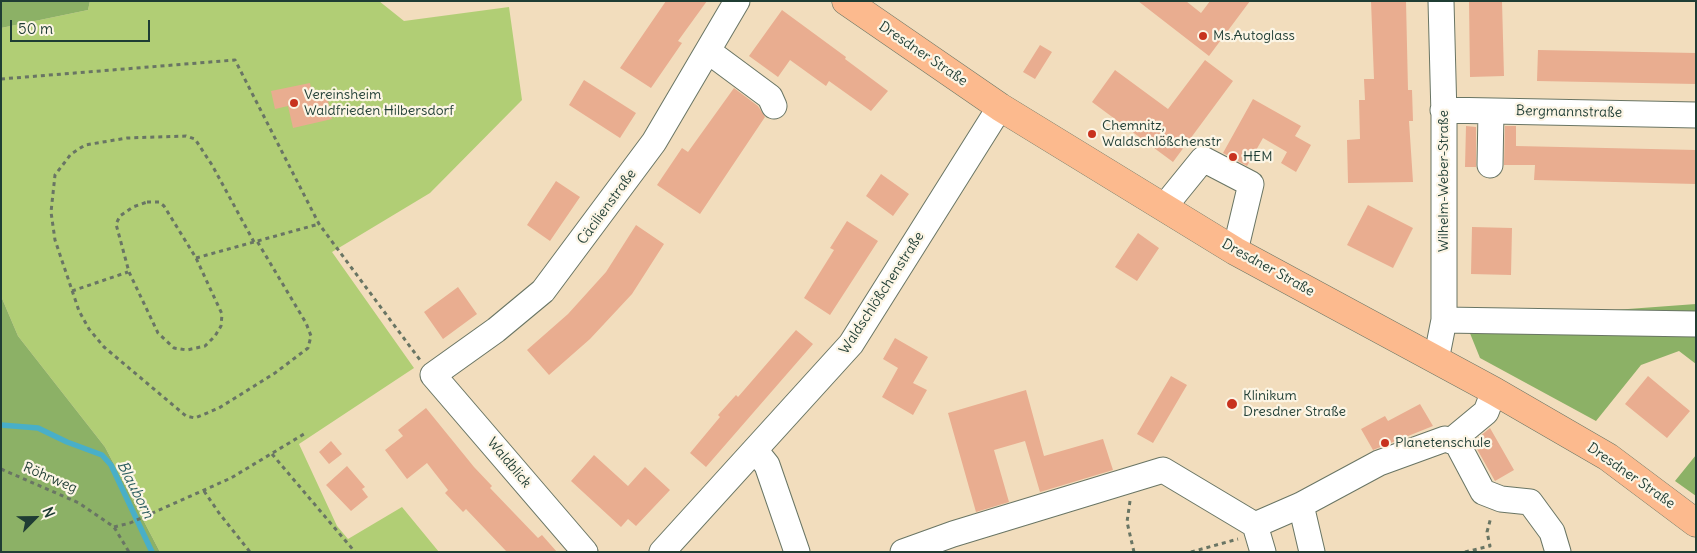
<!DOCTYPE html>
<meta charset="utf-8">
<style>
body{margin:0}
#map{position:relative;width:1697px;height:553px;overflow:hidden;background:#f2ddbd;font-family:Delius,sans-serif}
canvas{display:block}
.frame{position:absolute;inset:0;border:2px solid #1f3d34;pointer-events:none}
.north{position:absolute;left:10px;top:493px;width:50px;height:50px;-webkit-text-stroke:4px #fcf5e5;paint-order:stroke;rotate:67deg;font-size:14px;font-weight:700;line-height:20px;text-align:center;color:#1f3d34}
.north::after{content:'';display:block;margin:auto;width:18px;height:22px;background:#1f3d34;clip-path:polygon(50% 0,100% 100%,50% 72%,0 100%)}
.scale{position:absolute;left:10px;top:20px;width:140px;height:22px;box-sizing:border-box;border:2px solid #1f3d34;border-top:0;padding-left:6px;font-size:15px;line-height:18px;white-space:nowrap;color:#1f3d34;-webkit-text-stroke:4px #fcf5e5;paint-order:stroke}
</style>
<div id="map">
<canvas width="1697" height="553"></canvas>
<div class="frame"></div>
<div class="north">N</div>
<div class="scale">50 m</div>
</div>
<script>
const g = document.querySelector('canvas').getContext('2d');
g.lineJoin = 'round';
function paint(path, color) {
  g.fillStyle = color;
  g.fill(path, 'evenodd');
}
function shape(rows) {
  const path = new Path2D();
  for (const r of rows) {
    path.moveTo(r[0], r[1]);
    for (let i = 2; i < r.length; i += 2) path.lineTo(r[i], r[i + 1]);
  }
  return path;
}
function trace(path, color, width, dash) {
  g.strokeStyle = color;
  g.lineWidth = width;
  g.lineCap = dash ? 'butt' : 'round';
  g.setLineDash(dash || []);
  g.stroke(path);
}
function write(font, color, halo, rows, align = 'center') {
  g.font = font + ' Delius,sans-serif';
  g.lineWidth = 4.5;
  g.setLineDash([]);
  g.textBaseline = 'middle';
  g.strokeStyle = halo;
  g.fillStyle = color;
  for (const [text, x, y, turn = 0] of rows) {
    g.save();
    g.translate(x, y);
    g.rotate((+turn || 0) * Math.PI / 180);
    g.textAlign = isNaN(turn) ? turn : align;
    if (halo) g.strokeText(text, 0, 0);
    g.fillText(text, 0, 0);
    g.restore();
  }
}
const green = shape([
 [90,1,379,1,404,21,509,7,522,100,430,193,332,252,414,368,299,444,337,526,348,539,402,507,439,552,160,552,105,447,18,336,1,296,1,28,88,10]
]);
const forest = shape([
 [1,1,90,1,88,10,1,28],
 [1,296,18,336,105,447,160,552,1,552],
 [1696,304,1696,364,1679,351,1641,365,1596,421,1480,358,1465,321],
 [1696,455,1696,496,1675,481]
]);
const stream = shape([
 [1,425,38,428,67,442,102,455,111,465,152,552]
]);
const building = shape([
 [666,1,707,1,678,41,682,43,651,88,620,68],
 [1138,1,1186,1,1201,13,1210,1,1250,1,1209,56],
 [1371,1,1406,1,1408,90,1412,90,1413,121,1409,121,1413,182,1348,183,1347,140,1360,139,1359,100,1365,100,1364,79,1374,79],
 [1469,1,1502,1,1504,76,1470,77],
 [782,10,846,57,845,59,888,91,871,111,829,81,826,86,790,60,778,77,749,56],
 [1040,45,1052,52,1035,79,1023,72],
 [1538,50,1696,53,1696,84,1537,81],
 [1205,60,1233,81,1173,162,1092,102,1115,70,1168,109],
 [584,80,636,113,620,138,569,105],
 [310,83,313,99,327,96,332,119,293,128,288,106,275,109,271,91],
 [734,88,758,106,765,117,700,214,657,185,682,148,688,152],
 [1253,99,1301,126,1295,136,1311,145,1296,172,1281,163,1287,152,1263,138,1247,166,1223,153],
 [1466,126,1476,127,1476,167,1465,167],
 [1505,126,1516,126,1516,146,1696,150,1696,184,1534,180,1535,165,1504,165],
 [881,174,909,194,893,216,866,196],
 [556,181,580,197,550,241,527,225],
 [1368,205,1413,228,1393,268,1347,245],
 [847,221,878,241,830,315,804,298,834,250,830,248],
 [636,225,664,244,632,294,590,339,549,375,527,350,568,314,606,272],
 [1472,227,1512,228,1511,275,1471,274],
 [1138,233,1159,248,1137,281,1115,267],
 [458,287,477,314,443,339,424,312],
 [796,330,813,344,706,467,690,453,720,417,718,415,736,395,738,397],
 [895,338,928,357,913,383,927,390,913,415,882,397,898,368,883,359],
 [1171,376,1187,385,1153,443,1137,434],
 [1648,376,1690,411,1667,438,1625,404],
 [1026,390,1044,456,1103,439,1113,470,1040,492,1025,441,994,450,1009,502,976,512,948,413],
 [1420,404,1433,426,1373,450,1361,429,1385,416,1388,421],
 [426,408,474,467,492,486,490,488,538,538,542,535,557,552,507,552,466,509,463,512,445,493,448,490,427,463,407,479,385,450,403,436,398,430],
 [1490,428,1514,470,1495,481,1473,442],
 [331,441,342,454,329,464,319,452],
 [594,455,628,486,645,467,670,490,636,526,628,519,621,527,571,481],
 [347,466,365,487,362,489,368,497,351,511,326,485]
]);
const path = shape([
 [1,79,235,60,319,224,420,360],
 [147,202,159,202,164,206,196,258,222,314,221,326,215,336,205,346,187,350,174,348,158,333,129,272,116,224,120,216,133,207,147,202],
 [254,242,212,165,195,139,186,136,127,138,85,145,71,154,55,175,51,212,55,240,79,311,89,329,104,347,186,416,195,418,219,408,275,373,308,348,311,336,306,323,257,241],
 [196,258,319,224],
 [72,291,128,272],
 [272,454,355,552],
 [1,469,79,503,114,527,129,552],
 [204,491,219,513,250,552],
 [1130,501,1127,522,1134,552],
 [114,527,130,523,231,478,304,434],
 [1191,552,1238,539],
 [1465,552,1490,546,1487,532,1491,517]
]);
const minor = shape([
 [708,51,770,97,774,106],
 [1443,110,1696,115],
 [1490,165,1491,111],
 [1164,207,1203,159,1251,184,1235,251],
 [1444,320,1696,324],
 [1436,360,1444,320,1444,116,1441,1],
 [1451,441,1486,412,1494,391],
 [755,450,767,465,797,552],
 [1301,505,1312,552],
 [585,552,433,375,496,330,543,291,654,142,737,1],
 [662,552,851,344,1000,107],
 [903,552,953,534,1163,470,1255,525],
 [1263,552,1255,525,1301,505,1379,463,1445,439,1457,443,1483,492,1501,499,1530,502,1552,532,1558,552]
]);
const major = shape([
 [846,1,1000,107,1235,251,1494,391,1608,457,1696,523]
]);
const markers = [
 [1203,36,5,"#c8321e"],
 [294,103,5,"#c8321e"],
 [1092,134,5,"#c8321e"],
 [1233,157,5,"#c8321e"],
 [1232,404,6,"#c8321e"],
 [1385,443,5,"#c8321e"]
];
const poiNames = [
 ["Ms.Autoglass",1213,36],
 ["Vereinsheim",304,95],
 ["Waldfrieden Hilbersdorf",304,111],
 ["Chemnitz,",1102,126],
 ["Waldschlößchenstr",1102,142],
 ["HEM",1243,157],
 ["Klinikum",1243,396],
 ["Dresdner Straße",1243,412],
 ["Planetenschule",1395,443]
];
const streetNames = [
 ["Dresdner Straße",923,54,34],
 ["Bergmannstraße",1569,112,1],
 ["Wilhelm-Weber-Straße",1444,181,-90],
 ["Cäcilienstraße",607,207,-54],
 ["Dresdner Straße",1268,268,29],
 ["Waldschlößchenstraße",882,293,-57],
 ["Waldblick",509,463,50],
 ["Dresdner Straße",1631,476,35],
 ["Röhrweg",50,478,23]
];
const waterNames = [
 ["Blauborn",135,490,63]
];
paint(green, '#b1ce75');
paint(forest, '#8cb166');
trace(stream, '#49afc8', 5.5);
paint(building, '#e9ad90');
trace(minor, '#697564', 27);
trace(major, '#697564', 29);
trace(path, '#697564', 3, [4, 4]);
trace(minor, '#fff', 25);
trace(major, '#fcba8e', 28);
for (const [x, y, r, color] of markers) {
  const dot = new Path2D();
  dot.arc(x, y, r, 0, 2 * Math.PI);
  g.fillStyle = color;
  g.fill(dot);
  trace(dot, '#fcf5e5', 2);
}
write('14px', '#1f3d34', '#fcf5e5', poiNames, 'left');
write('14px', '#1f3d34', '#fcf5e5', streetNames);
write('italic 15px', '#2c5f60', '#fcf5e5', waterNames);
</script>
